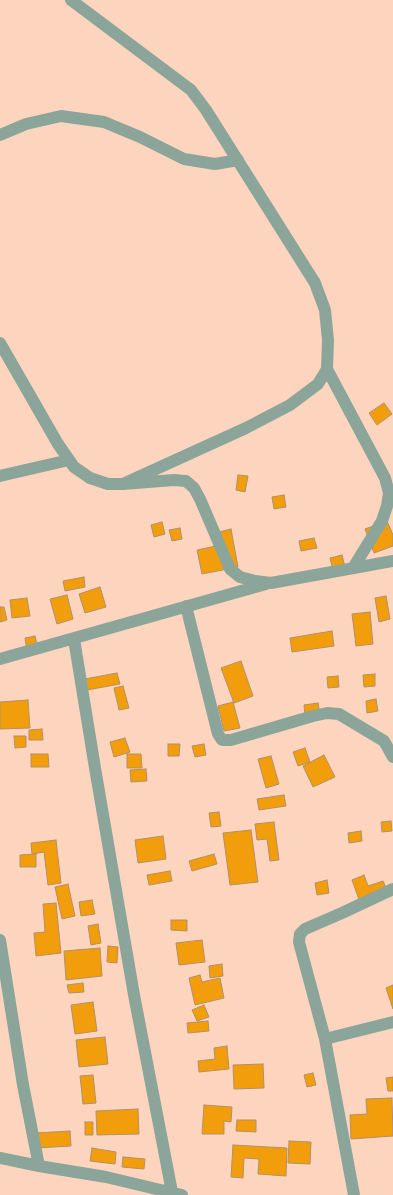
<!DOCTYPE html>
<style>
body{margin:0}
canvas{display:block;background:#fdd5be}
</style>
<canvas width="393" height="1195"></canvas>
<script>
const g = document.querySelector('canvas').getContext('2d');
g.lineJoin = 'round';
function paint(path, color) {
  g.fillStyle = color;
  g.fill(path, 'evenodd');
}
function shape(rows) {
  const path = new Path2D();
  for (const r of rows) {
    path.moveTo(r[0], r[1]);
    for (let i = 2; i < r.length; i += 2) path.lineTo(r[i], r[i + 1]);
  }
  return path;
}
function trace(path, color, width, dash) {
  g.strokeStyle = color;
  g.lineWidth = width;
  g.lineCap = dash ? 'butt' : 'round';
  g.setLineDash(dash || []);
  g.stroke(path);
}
const building = shape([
 [384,403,392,414,377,425,369,413,384,403],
 [238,475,248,476,245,492,236,490,238,475],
 [284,495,286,507,274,509,272,497,284,495],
 [387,521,393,535,393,546,374,553,365,529,387,521],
 [162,522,165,534,154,537,151,525,162,522],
 [180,528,182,539,172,541,169,530,180,528],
 [231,529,238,567,202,574,197,550,221,545,219,532,231,529],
 [314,538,317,548,301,551,299,541,314,538],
 [342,555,345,567,333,570,330,558,342,555],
 [84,577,85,587,65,591,63,581,84,577],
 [100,587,106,607,85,613,79,594,100,587],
 [67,595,73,619,57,624,50,599,67,595],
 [386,596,390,619,379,622,375,598,386,596],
 [27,598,30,616,12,618,10,600,27,598],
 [0,607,4,607,7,620,0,622,0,607],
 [370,612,373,644,356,646,352,614,370,612],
 [332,631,334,646,292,652,290,638,332,631],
 [35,636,38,648,27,650,25,638,35,636],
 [241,661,253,696,234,703,221,668,241,661],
 [117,673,120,684,87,690,85,679,117,673],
 [375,674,375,686,364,687,363,675,375,674],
 [338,676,339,687,328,688,327,677,338,676],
 [123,686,129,708,119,710,114,688,123,686],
 [376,699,378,711,367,713,366,701,376,699],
 [28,700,30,728,0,729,0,702,28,700],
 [233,702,240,728,224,731,218,706,233,702],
 [318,703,320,714,305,716,304,705,318,703],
 [42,729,43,740,29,740,29,730,42,729],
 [14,736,26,736,26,747,15,748,14,736],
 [125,738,130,752,114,757,110,742,125,738],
 [168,744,180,744,179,756,168,756,168,744],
 [204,744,206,755,195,757,192,746,204,744],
 [305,748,310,762,298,766,293,752,305,748],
 [31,754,48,754,49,767,31,767,31,754],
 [127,754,141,754,142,768,127,768,127,754],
 [324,755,335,777,313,787,303,766,324,755],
 [271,756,279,784,266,788,258,759,271,756],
 [146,769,147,781,131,782,130,770,146,769],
 [284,795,286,806,259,810,257,799,284,795],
 [219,812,221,826,211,827,209,813,219,812],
 [391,821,392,831,382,832,381,822,391,821],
 [274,822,279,860,270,861,267,839,257,840,255,824,274,822],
 [251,830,258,882,230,885,223,833,251,830],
 [361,831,362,841,349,843,348,833,361,831],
 [163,836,166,859,138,863,135,840,163,836],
 [56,840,61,883,48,885,44,852,32,854,31,843,56,840],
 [36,854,36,867,20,867,20,855,36,854],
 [214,854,217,864,192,871,189,861,214,854],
 [170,871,172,881,149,885,147,875,170,871],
 [364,875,368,886,383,881,389,894,361,905,352,880,364,875],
 [327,880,329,893,317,895,315,883,327,880],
 [68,884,75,916,62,919,55,887,68,884],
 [92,900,95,914,81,916,79,902,92,900],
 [56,903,61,953,36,956,34,933,45,932,43,904,56,903],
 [171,920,187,920,187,931,171,930,171,920],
 [98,924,101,943,91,945,88,926,98,924],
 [202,940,205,962,179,965,176,943,202,940],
 [108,946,118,947,117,963,107,962,108,946],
 [100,948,102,976,66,980,64,951,100,948],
 [222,964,223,976,210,978,209,966,222,964],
 [200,975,202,982,220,978,224,998,195,1005,189,978,200,975],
 [83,983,84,992,69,993,67,985,83,983],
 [393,985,393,1009,386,988,393,985],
 [93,1002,97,1031,75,1034,71,1005,93,1002],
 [204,1005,209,1017,197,1021,192,1010,204,1005],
 [208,1021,209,1031,188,1033,187,1023,208,1021],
 [105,1037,108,1064,79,1067,76,1040,105,1037],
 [227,1046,229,1069,199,1072,198,1061,215,1059,214,1048,227,1046],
 [263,1064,264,1088,234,1089,233,1065,263,1064],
 [313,1073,316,1085,307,1087,304,1075,313,1073],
 [93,1075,96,1103,83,1104,80,1076,93,1075],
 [393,1077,393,1091,388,1091,386,1078,393,1077],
 [392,1098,393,1136,351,1139,350,1115,367,1114,366,1099,392,1098],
 [204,1105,232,1107,231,1122,224,1121,224,1134,202,1134,204,1105],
 [138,1109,139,1134,97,1135,96,1111,138,1109],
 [237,1120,256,1120,256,1132,236,1131,237,1120],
 [85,1122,93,1122,93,1135,85,1135,85,1122],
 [70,1131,71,1146,37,1148,36,1133,70,1131],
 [289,1141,311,1142,310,1164,288,1163,289,1141],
 [233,1145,287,1148,286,1176,258,1174,259,1159,244,1158,243,1178,231,1177,233,1145],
 [92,1148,116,1152,115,1164,90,1161,92,1148],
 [123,1157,145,1159,144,1169,122,1167,123,1157]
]);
const street = shape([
 [71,0,191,90,206,110,315,283,325,310,328,340,327,369,318,384,290,405,246,428,123,484],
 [0,135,26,124,61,116,104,122,140,137,184,159,215,164,238,160],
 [0,343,58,444,74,467,90,478,108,484,123,484,174,480,186,481,194,488,200,499,230,569,240,577,255,581,271,583,393,561],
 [327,369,385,478,389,493,387,506,382,521,353,568],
 [0,476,69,460],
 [186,606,218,734,222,740,231,740,313,716,327,713,339,714,384,741,393,757],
 [74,639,95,768,134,995,172,1192],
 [0,659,266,584],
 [0,940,23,1085,39,1166],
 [325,1039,393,1022],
 [0,1158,39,1166,106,1177,182,1195],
 [354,1195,325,1039,299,942,300,934,305,929,342,913,393,889]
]);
paint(building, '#f29e0c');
trace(building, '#b19068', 1);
trace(street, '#8ca59b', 12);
</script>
